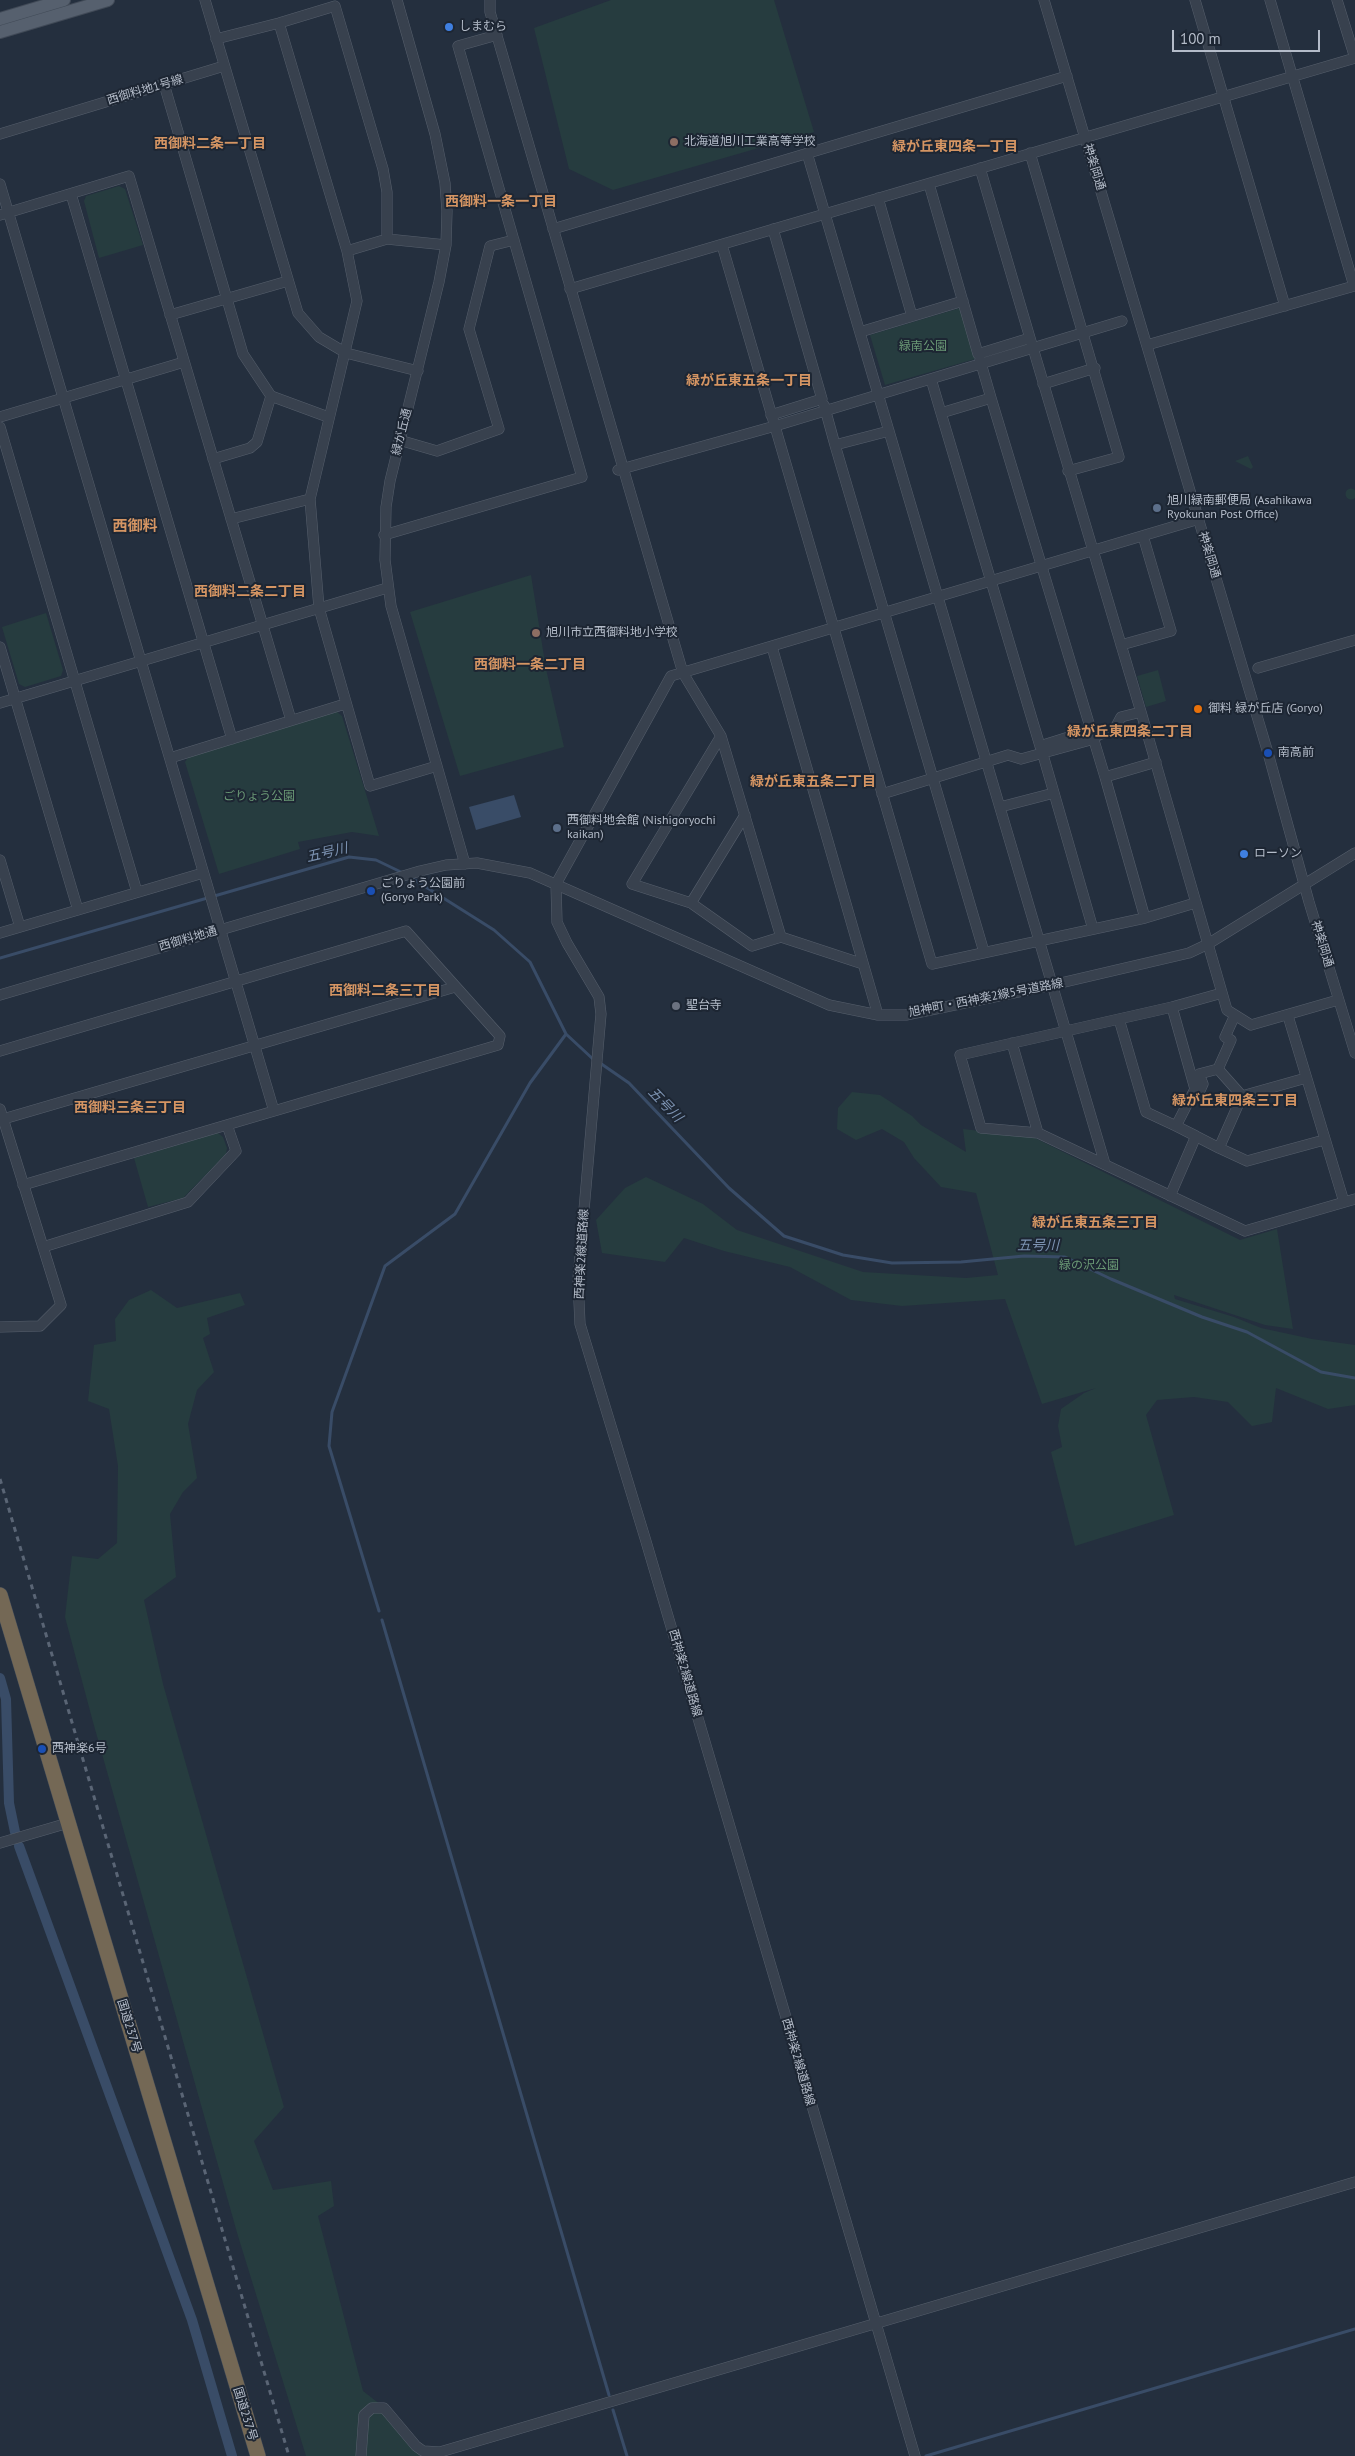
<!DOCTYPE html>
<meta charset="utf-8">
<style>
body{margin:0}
#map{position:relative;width:1355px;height:2456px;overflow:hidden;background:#242f3e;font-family:"PT Sans",sans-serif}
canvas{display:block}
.scale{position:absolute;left:1172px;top:30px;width:148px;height:22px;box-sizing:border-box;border:2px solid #b4bcc9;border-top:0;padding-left:6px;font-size:15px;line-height:18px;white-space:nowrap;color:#b4bcc9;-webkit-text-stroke:4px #1d2633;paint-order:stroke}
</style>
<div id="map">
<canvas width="1355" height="2456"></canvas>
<div class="scale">100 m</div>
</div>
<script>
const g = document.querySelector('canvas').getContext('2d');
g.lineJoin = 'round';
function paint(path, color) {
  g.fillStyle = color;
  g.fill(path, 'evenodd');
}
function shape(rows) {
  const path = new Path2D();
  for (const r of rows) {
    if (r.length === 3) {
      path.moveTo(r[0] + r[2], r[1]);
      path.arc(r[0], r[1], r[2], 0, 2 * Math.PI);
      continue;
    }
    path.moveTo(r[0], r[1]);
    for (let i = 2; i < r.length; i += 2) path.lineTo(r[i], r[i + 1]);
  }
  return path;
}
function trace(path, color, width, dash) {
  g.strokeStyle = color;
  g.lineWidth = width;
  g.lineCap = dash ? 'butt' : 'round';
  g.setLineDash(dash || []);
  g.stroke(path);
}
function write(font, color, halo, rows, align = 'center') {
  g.font = font + ' "PT Sans","Noto Sans JP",sans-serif';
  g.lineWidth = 4;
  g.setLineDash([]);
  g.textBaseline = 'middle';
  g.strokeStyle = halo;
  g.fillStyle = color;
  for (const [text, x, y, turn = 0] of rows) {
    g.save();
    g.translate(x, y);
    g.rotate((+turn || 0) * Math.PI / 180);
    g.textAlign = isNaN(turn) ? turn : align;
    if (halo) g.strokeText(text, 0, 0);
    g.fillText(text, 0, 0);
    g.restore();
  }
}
const green = shape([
 [611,0,774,0,814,132,613,190,569,169,534,28],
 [119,186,125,189,143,245,99,258,84,201,86,196],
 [960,308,975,359,885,385,870,335],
 [1248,456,1253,467,1251,469,1235,461],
 [1351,494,5.5],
 [531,575,546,669,564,747,460,776,410,612],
 [46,613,63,670,61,676,25,687,19,684,2,627],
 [1158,670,1166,701,1146,707,1137,676],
 [336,711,342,716,379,836,352,832,298,842,300,849,219,874,185,762,189,756],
 [852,1092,880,1095,912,1116,921,1125,966,1152,963,1129,1033,1137,1240,1240,1277,1229,1293,1329,1265,1325,1174,1295,1175,1299,1234,1317,1261,1328,1312,1339,1355,1345,1355,1405,1328,1409,1276,1388,1272,1422,1252,1426,1228,1402,1194,1397,1157,1400,1146,1415,1174,1515,1075,1546,1051,1452,1062,1447,1058,1426,1061,1409,1084,1393,1096,1388,1042,1404,1005,1299,902,1306,851,1300,790,1267,724,1251,684,1238,665,1262,602,1253,596,1220,625,1188,646,1177,703,1204,737,1230,863,1272,966,1278,998,1275,976,1193,941,1187,914,1158,904,1142,882,1129,856,1140,837,1129,838,1108],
 [218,1133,223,1137,227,1148,226,1154,183,1198,148,1207,134,1158],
 [151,1290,177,1308,240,1293,245,1305,207,1318,210,1334,203,1338,214,1372,197,1390,188,1424,197,1478,183,1492,170,1514,176,1577,144,1600,163,1684,284,2107,254,2141,273,2190,331,2181,334,2206,318,2216,363,2391,385,2408,425,2456,306,2456,238,2236,93,1722,65,1617,72,1556,98,1559,117,1543,118,1466,109,1409,88,1401,94,1345,116,1341,115,1319,129,1300]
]);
const water = shape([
 [514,795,521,817,476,830,469,807]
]);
const stream = shape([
 [410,877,494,930,530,962,566,1034,594,1060],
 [0,958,349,857,376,860,403,873],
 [600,1063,629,1083,729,1188,784,1236,843,1255,892,1263,961,1262,1024,1256,1065,1257,1111,1279,1202,1317,1247,1332,1321,1372,1355,1378],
 [379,1611,329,1446,332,1412,385,1266,455,1214,530,1083,566,1034],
 [382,1620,609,2395],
 [613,2410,627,2456],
 [926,2456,1355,2329]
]);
const canal = shape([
 [0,1678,6,1699,9,1803,15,1832],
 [19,1846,192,2320,232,2456]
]);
const minor = shape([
 [205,0,298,313,319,337,346,353,418,371],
 [397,0,435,134,445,183,447,211,446,245,439,282,390,481,386,507,385,560,391,606,465,864],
 [490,0,490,12,683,673,721,736,781,937],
 [1044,0,1268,753,1309,902,1355,1053],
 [1195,0,1285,306],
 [1337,0,1355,58],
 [279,23,347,251,357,301,310,499,319,608,370,786,437,766],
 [216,39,279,23,335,6,383,169,387,192,387,239],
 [164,84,243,354,271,396,328,417],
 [0,134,224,66],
 [807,153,1105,1164],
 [1030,153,1119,457,1068,471],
 [0,184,274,1111],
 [929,184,978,354,1030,338,980,168],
 [71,194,232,739],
 [878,198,912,316],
 [0,215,129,176,291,720],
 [553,229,1067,76],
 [722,245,932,964,1145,918,1195,903],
 [347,251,387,239,446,245],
 [570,289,1355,58],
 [170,315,288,281],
 [860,332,963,301],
 [1030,338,1141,712,1227,1010,1251,1025,1338,1000],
 [1147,345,1354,286,1270,0],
 [980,360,991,398],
 [931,379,941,413],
 [1043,384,1095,368],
 [991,398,1091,730,1040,746,941,413,991,398],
 [824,405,835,445],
 [771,415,822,399,773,229],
 [0,417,184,362],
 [0,427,137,892],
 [889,431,835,445,984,952],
 [399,440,437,451,499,429,469,329,490,246,514,240],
 [213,459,250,448,257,442,271,396],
 [618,470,775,426,1122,321],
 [231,519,310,499],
 [384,535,582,477,458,46,497,35],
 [1121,645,1171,631,1143,536],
 [0,647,78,910],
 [772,647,878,1015],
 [1258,668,1355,640],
 [0,703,387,588],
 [1092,734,1105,777],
 [721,736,632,884,691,903,752,946,781,937,863,964],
 [1041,748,1054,793],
 [170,758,345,704],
 [882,794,1008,755,1021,759,1094,739,1098,735,1114,730,1121,717,1141,712],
 [1000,807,1054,793,1093,929],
 [0,860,20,927],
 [691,903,745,815],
 [1145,918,1105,777,1156,762],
 [0,933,203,873],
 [1222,993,1172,1007,960,1055,981,1128,1038,1133,1245,1231,1355,1199],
 [0,995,420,871,446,865,477,863,530,873,829,1005,878,1015,906,1015,1052,985,1189,953,1208,944,1355,853],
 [1288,1016,1344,1202],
 [1119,1019,1146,1112,1176,1126,1195,1089,1172,1007],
 [1012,1043,1038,1133],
 [0,1051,406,931,500,1036,498,1045,23,1185],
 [1218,1069,1242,1096],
 [1306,1078,1242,1096,1219,1148,1247,1161,1324,1140],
 [1197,1097,1203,1084,1199,1074,1218,1069,1231,1040,1225,1037,1235,1015],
 [0,1109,61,1305,40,1326,0,1327],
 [0,1120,455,987],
 [1170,1196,1196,1136,1176,1126,1182,1129,1219,1148],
 [43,1247,188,1202,236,1151,227,1125],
 [0,1843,68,1823],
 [361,2456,364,2415,372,2408,384,2408,416,2446,423,2451,440,2452,1355,2182],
 [915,2456,645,1538,580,1324,578,1279,601,1014,599,997,567,943,557,922,556,884,671,676,1199,519]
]);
const major = shape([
 [0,19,64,0],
 [0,32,108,0]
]);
const highway = shape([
 [0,1595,258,2456]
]);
const rail = shape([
 [0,1479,289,2456]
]);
const markers = [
 [449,27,5,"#3f7fe0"],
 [674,142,5,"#8d6e63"],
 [1157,508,5,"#5c6f8a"],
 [536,633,5,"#8d6e63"],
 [1198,709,5,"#e8710a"],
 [1268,753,5,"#1a4fb4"],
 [557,828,5,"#5c6f8a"],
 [1244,854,5,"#3f7fe0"],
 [371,891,5,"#1a4fb4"],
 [676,1006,5,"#6b7280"],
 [42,1749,5,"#1a4fb4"]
];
const poiNames = [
 ["しまむら",459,27],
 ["北海道旭川工業高等学校",684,142],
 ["旭川緑南郵便局 (Asahikawa",1167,501],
 ["Ryokunan Post Office)",1167,515],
 ["旭川市立西御料地小学校",546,633],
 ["御料 緑が丘店 (Goryo)",1208,709],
 ["南高前",1278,753],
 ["西御料地会館 (Nishigoryochi",567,821],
 ["kaikan)",567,835],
 ["ローソン",1254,854],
 ["ごりょう公園前",381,884],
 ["(Goryo Park)",381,898],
 ["聖台寺",686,1006],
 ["西神楽6号",52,1749]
];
const streetNames = [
 ["西御料地1号線",145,90,-16],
 ["神楽岡通",1094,167,73],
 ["緑が丘通",402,432,-76],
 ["神楽岡通",1209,555,73],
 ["西御料地通",188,939,-16],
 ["神楽岡通",1322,944,73],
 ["旭神町・西神楽2線5号道路線",986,998,-11],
 ["西神楽2線道路線",582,1254,-87],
 ["西神楽2線道路線",685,1673,74],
 ["国道237号",129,2026,73],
 ["西神楽2線道路線",798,2062,74],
 ["国道237号",245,2414,73]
];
const parkNames = [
 ["緑南公園",923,347],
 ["ごりょう公園",259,797],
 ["緑の沢公園",1089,1266]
];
const neighbourhoodNames = [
 ["西御料二条一丁目",210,144],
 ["緑が丘東四条一丁目",955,147],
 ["西御料一条一丁目",501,202],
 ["緑が丘東五条一丁目",749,381],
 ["西御料二条二丁目",250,592],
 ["西御料一条二丁目",530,665],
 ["緑が丘東四条二丁目",1130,732],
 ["緑が丘東五条二丁目",813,782],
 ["西御料二条三丁目",385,991],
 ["緑が丘東四条三丁目",1235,1101],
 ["西御料三条三丁目",130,1108],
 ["緑が丘東五条三丁目",1095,1223]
];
const waterNames = [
 ["五号川",327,853,-13],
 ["五号川",665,1105,46],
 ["五号川",1038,1246]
];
const quarterNames = [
 ["西御料",135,527]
];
paint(green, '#263c3f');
paint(water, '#394c67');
trace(stream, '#394c67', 3);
trace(canal, '#394c67', 10);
trace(minor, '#565f6c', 11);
trace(major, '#414a57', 14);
trace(highway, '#434c59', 16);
trace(minor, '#38414e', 10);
trace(major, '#56606e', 12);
trace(highway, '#746855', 15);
trace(rail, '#5a6575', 3, [5, 5]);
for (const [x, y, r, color] of markers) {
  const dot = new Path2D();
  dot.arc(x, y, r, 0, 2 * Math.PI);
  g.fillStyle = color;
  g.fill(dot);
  trace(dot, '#1d2633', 2);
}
write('12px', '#b4bcc9', '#1d2633', poiNames, 'left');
write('12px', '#b4bcc9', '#1d2633', streetNames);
write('12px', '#6b9a76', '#1d2633', parkNames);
write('bold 14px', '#d59563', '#1d2633', neighbourhoodNames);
write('italic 14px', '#7c92b1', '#1d2633', waterNames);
write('bold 15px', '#d59563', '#1d2633', quarterNames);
</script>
